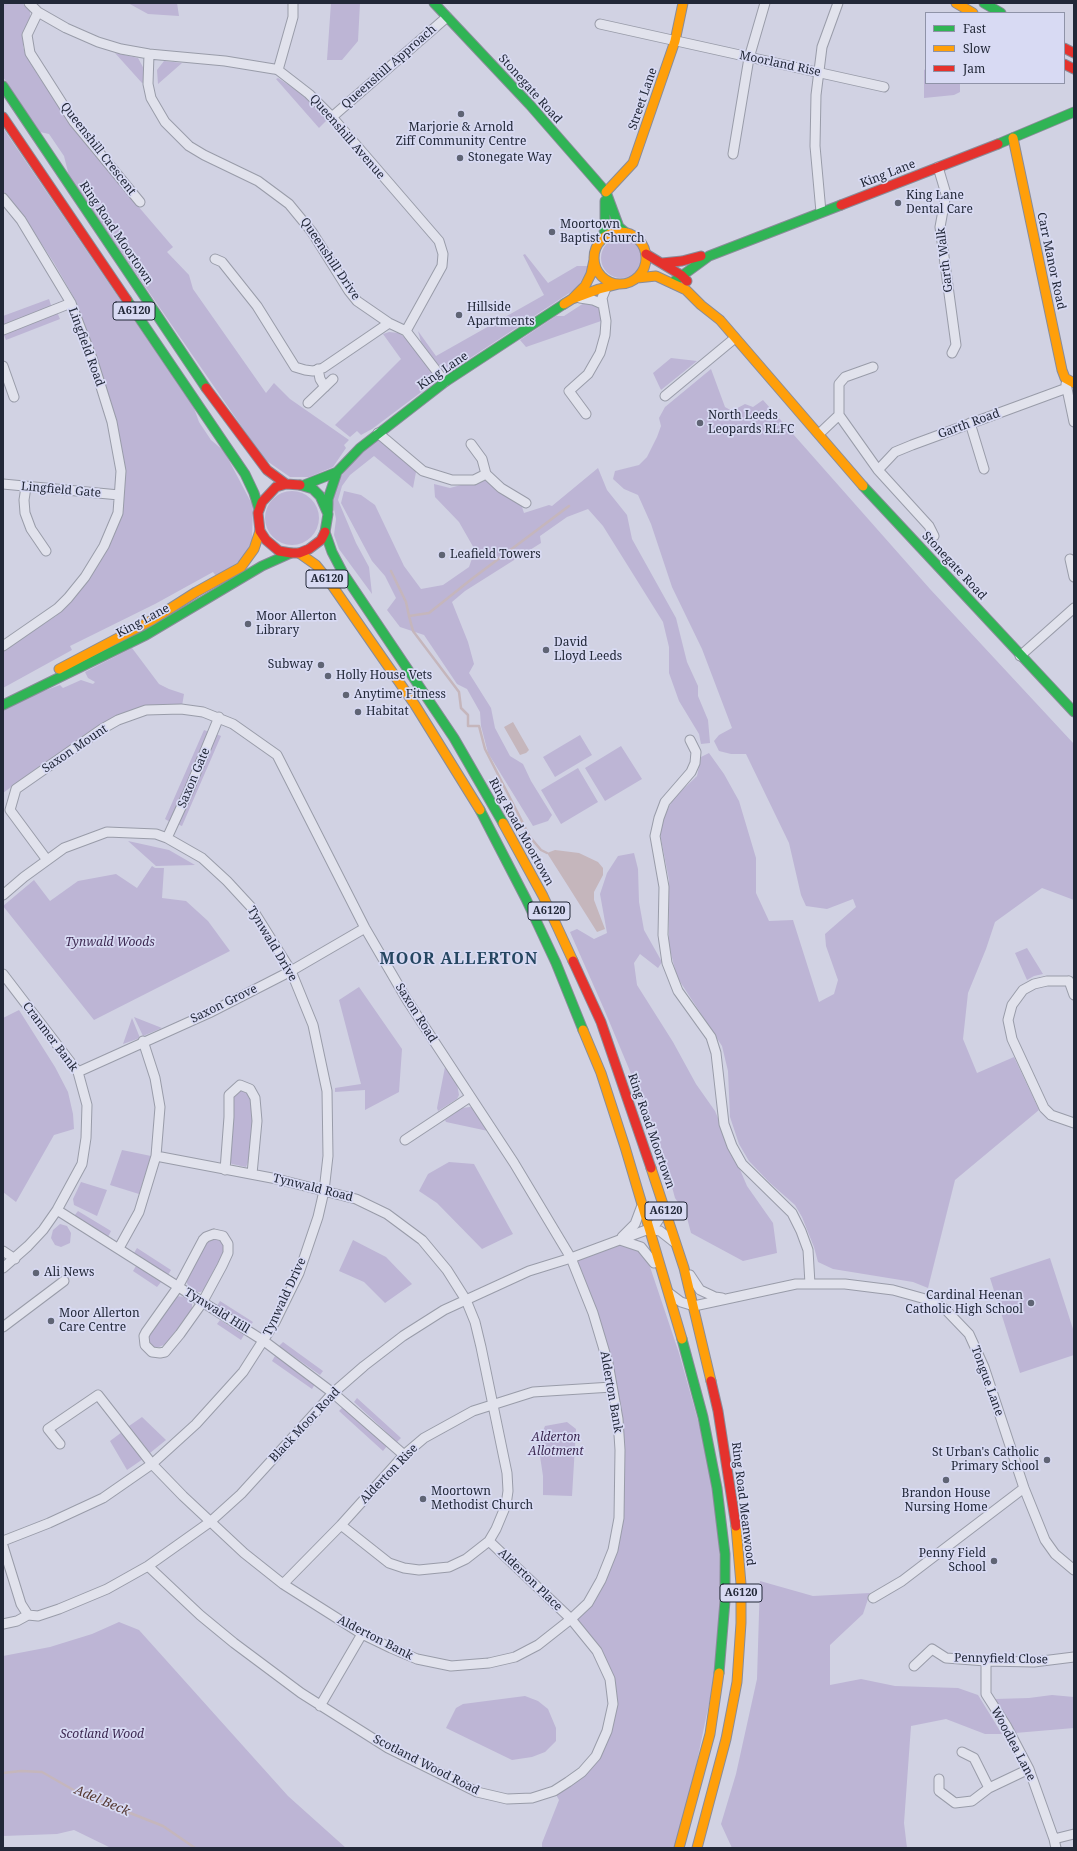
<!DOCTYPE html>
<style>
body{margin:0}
#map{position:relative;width:1077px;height:1851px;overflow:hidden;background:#d1d2e3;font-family:"Noto Serif",serif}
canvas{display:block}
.frame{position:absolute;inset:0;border:4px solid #222838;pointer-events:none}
.legend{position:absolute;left:925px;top:12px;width:140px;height:72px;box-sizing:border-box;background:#d8daf3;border:1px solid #8f93a8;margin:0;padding:5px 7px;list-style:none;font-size:12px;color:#222838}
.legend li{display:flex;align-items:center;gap:8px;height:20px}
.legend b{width:20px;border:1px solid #8f93a8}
</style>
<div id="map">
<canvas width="1077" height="1851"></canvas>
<div class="frame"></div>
<ul class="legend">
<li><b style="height:5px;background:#30b455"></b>Fast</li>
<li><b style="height:5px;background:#ff9f0a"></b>Slow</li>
<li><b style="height:5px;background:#e5322d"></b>Jam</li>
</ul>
</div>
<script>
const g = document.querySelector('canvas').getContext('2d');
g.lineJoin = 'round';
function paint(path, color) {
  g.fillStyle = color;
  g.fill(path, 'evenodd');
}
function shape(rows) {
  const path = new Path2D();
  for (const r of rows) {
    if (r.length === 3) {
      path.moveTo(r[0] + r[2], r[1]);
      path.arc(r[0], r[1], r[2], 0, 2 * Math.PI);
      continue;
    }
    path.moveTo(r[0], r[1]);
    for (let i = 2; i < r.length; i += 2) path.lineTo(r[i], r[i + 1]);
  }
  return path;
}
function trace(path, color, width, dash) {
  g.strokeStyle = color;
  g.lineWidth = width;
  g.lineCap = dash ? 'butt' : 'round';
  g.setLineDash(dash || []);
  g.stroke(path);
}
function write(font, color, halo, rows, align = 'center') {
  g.font = font + ' "Noto Serif",serif';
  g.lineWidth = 3.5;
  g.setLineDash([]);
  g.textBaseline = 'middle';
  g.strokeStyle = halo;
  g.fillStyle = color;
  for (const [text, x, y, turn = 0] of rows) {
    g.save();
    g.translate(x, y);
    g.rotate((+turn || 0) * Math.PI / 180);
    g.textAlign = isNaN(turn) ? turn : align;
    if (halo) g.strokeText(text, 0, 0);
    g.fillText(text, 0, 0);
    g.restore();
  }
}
const green = shape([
 [3,3,22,3,30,11,30,20,24,30,23,38,23,47,27,57,39,77,90,150,173,247,167,252,189,275,193,289,266,393,274,383,290,399,349,440,344,445,346,448,333,467,309,477,290,477,264,459,69,176,64,156,49,134,40,132,3,77],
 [128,3,177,3,179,16,148,14],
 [331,3,360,3,358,41,342,60,327,60],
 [115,53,138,58,144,69,144,82,142,83],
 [164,61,182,63,158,84,157,70],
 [926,69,926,83,960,83,960,92,954,95,924,98,924,70],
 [278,78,302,94,327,120,319,128,276,79],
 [3,128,194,408,199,422,211,440,224,451,253,506,252,540,243,559,216,576,213,572,155,604,70,646,72,650,3,688,3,651,56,616,86,582,108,548,125,474,124,461,116,421,77,303,54,263,24,217,3,191],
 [621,258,20],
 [525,254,548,283,577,266,588,266,586,273,577,288,452,370,441,369,421,342,418,331,436,356,544,295,523,255],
 [49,299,52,308,3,326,3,316],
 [584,303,594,303,599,308,601,321,526,347,520,340,556,316,564,316],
 [57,312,60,319,6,340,3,333],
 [389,332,399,333,408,340,431,369,432,380,428,387,372,429,361,435,357,431,350,437,335,425,401,359,383,334],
 [671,358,697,361,661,390,653,373],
 [711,369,725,407,732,411,745,404,753,407,763,400,930,589,1074,744,1074,900,1042,888,995,922,986,949,968,993,963,1039,977,1073,1014,1057,1039,1110,955,1180,928,1288,913,1282,833,1269,818,1262,814,1247,802,1217,795,1205,769,1182,749,1161,739,1144,730,1117,728,1071,722,1046,677,977,669,946,669,880,660,834,661,823,673,799,697,776,701,757,709,753,724,774,739,801,756,858,756,893,769,921,793,920,819,1002,834,994,838,980,826,946,825,934,856,907,853,899,827,909,806,906,801,895,789,843,746,754,731,754,719,751,714,741,719,735,732,728,702,649,672,587,651,524,638,495,624,489,613,479,615,471,639,465,647,457,657,437,661,426,659,418,665,407],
 [378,433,414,464,416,472,413,488,374,456,350,475,342,486,338,500,356,543,369,567,372,594,339,549,334,535,336,519,330,489],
 [598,468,607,490,627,515,632,539,676,618,687,662,698,686,698,696,708,720,710,743,701,744,699,734,679,701,669,673,669,647,663,622,603,526,588,509,567,517,540,536,541,543,465,591,452,602,468,642,474,664,469,673,491,708,495,728,510,756,523,764,531,781,552,815,548,821,533,826,488,753,481,726,480,712,467,689,457,684,424,635,400,627,387,610,396,598,385,576,372,561,341,503,344,491,361,495,375,505,404,566,421,589,443,585,469,567,475,550,459,522,435,497,434,484,450,488,486,478,521,504,524,513,549,505,552,506],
 [292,518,27],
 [132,648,159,684,169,689,184,694,182,706,152,705,114,717,41,765,3,793,3,711,38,693,60,685,63,688,81,680,93,684,95,682,88,678,85,672],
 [204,730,209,732,170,822,165,819],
 [216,734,221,736,182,826,177,824],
 [580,735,592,755,555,777,543,757],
 [621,746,642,779,605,801,585,768],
 [578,768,598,802,561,824,541,790],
 [128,841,169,850,195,865,156,866],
 [634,853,638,869,639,902,644,930,662,962,658,968,640,954,634,963,637,985,673,1042,696,1084,715,1111,747,1186,773,1223,777,1253,743,1261,691,1233,686,1214,675,1198,660,1143,604,1009,570,932,577,929,594,939,607,933,600,894,607,873,618,856],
 [152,866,155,868,164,868,162,898,186,901,208,921,230,951,94,1020,3,906,34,880,50,901,78,881,116,874,137,888],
 [1027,948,1043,974,1034,976,1027,980,1015,953],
 [359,987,402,1049,399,1092,365,1110,365,1090,335,1092,335,1088,361,1084,339,1000],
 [19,1010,55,1067,68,1092,73,1114,74,1129,54,1135,16,1202,3,1192,3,1018],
 [134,1017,162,1028,143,1036],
 [132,1018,140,1038,123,1044],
 [445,1067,457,1084,459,1095,457,1099,438,1111,437,1108],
 [238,1091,244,1091,249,1093,254,1109,249,1160,246,1167,232,1164,229,1162,233,1098],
 [470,1107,473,1108,488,1131,446,1122,445,1120,462,1108],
 [122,1150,151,1156,139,1194,110,1185],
 [449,1162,474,1164,513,1234,482,1249,437,1203,419,1191,428,1174],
 [81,1182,107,1190,97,1216,74,1205,73,1199],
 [78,1211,111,1231,108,1237,74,1216],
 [60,1224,67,1226,71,1233,70,1243,61,1247,55,1245,51,1238,53,1230],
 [214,1237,221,1241,224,1247,223,1253,204,1289,201,1292,196,1292,189,1287,186,1281,205,1243],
 [353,1240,386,1257,412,1284,385,1303,364,1282,339,1271],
 [620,1240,636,1249,648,1261,679,1353,717,1488,722,1641,679,1848,542,1848,542,1843,559,1800,554,1791,582,1772,607,1731,610,1679,571,1619,588,1603,613,1550,620,1450,608,1363,571,1258],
 [137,1248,171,1270,168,1275,134,1253],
 [1050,1258,1074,1332,1074,1355,1020,1373,990,1278],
 [136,1266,161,1282,157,1287,133,1271],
 [176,1296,185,1297,189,1300,192,1304,192,1309,166,1344,159,1347,153,1347,149,1342,148,1336],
 [220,1301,253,1322,249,1327,217,1306],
 [220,1320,244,1335,241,1340,217,1324],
 [283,1342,323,1371,320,1375,279,1346],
 [275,1356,315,1384,312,1389,272,1361],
 [357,1398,401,1438,397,1442,354,1402],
 [343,1407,387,1446,383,1451,339,1411],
 [142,1417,166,1440,150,1453,129,1426],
 [567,1422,576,1429,572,1496,543,1495,543,1476,538,1443,545,1426],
 [122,1432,143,1459,127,1470,110,1441],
 [760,1581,813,1596,870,1593,863,1614,830,1645,830,1685,861,1679,895,1686,958,1688,978,1695,1002,1734,985,1734,946,1719,911,1726,904,1823,907,1848,732,1848,721,1824,736,1774,757,1679],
 [119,1622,139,1630,288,1796,346,1848,111,1848,74,1830,57,1834,3,1836,3,1656,50,1647,92,1634],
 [1052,1695,1074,1697,1074,1728,1015,1733,1007,1717,995,1699,1029,1698],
 [525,1696,538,1701,548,1709,556,1728,556,1741,545,1752,532,1757,512,1760,446,1728,456,1708,463,1704]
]);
const water = shape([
 [513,722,529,750,526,753,520,755,504,727],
 [555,850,579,853,598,862,603,868,603,875,594,892,594,900,605,929,597,932,568,886,547,853]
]);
const stream = shape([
 [391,571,406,602,409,616],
 [547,853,541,850,530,837,485,749,479,726,468,726,468,715,461,708,459,692,413,631,409,616,429,613,473,578,569,506],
 [3,1773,21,1771,42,1772,77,1792,163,1826,195,1848]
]);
const street = shape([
 [29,3,38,12,66,28,98,42,121,49,149,54,225,61,274,69,278,70,309,94,332,117,439,241,443,254,442,266,406,331],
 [38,12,27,35,30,53,74,122,140,202],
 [600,24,884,87],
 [149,54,148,84,151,98,165,122,189,146,204,155,258,181,289,204,312,232,349,291,357,301,389,323,406,331,445,382],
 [278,70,293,17,293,3],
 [332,117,447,17],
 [733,154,749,58,765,3],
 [938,167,946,194,940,227,956,345,952,353],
 [3,198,21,220,71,303,92,358,112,422,121,471,118,513,104,546,85,577,68,598,58,608,3,646],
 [821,212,815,146,816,95,822,47,838,3],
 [215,259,222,262,257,306,295,367,305,370,313,371,323,368,389,323],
 [580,298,593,300,602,304],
 [3,330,71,303],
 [3,366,14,397],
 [318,369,320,379,325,387],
 [1066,384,1074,422],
 [665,396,735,338],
 [308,403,333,379],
 [586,414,569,391,588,374,600,353,605,335,606,321,602,298,606,288],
 [839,415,839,384,845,377,873,367],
 [970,423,984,469],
 [378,433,423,471,452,480,474,480,486,474,501,488,526,503],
 [819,434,839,415,878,470,929,526,934,536],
 [471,444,482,459,486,474],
 [878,470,895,452,912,445,1067,388],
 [3,484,119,495],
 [26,487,24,500,25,513,31,529,46,551],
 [1070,559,1074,577],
 [1020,656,1074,608],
 [690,740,696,752,695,763,691,772,665,802,659,818,655,836,664,887,663,935,667,963,678,991,711,1037,716,1053,724,1124,732,1146,742,1164,792,1213,801,1231,808,1250,810,1284],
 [167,838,189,790,219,717],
 [47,860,10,810,16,789,102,729,118,720,146,710,181,709,203,712,233,724,277,755,365,928,407,1000,514,1163,571,1258,593,1313,608,1363,618,1419,620,1450,619,1518,613,1550,601,1580,588,1603,571,1619,538,1645,515,1657,489,1663,451,1666,417,1659,391,1648,362,1634,283,1584,244,1553,183,1496,152,1464,98,1395,48,1429,60,1444],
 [3,895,24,877,64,848,107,832,156,834,167,838,202,858,227,881,251,907,291,971,313,1025,327,1091,328,1156,324,1191,318,1217,299,1273,275,1322,243,1372,196,1424,152,1464,103,1498,49,1523,3,1541],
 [3,974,78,1072,87,1105,86,1138,82,1164,57,1210,43,1230,28,1246,3,1268],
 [1069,981,1047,981,1034,984,1023,990,1012,1005,1008,1020,1012,1039,1044,1108,1051,1115,1074,1123],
 [1069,981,1074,995],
 [78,1072,209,1013,291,971,365,928],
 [405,1140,470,1097],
 [156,1156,277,1179,356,1199,387,1214,422,1240,447,1270,466,1300,475,1322,481,1347,507,1473,508,1491,506,1505,496,1529,489,1541,466,1559,449,1567,419,1570,404,1568,389,1563,341,1525],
 [225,1170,229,1117,229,1095,240,1085,250,1089,255,1098,257,1121,252,1174],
 [57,1210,264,1341,333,1393,404,1455],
 [649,1229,660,1231,674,1242],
 [214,1234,223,1236,228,1244,228,1253,222,1266,202,1303,180,1334,165,1352,160,1353,152,1352,145,1345,144,1336,146,1332,178,1287,203,1240,206,1237,214,1234],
 [622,1237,635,1224,641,1208],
 [620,1240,641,1247,654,1263],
 [119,1248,139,1212,156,1156,160,1107,155,1078,143,1041],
 [3,1251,15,1259],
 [690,1275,700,1290,715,1297,722,1298],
 [669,1293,681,1302,694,1306,796,1284,845,1284,893,1290,929,1300,945,1309,969,1334,984,1367,1024,1488,1045,1540,1055,1554,1074,1570],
 [3,1327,64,1281],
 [3,1546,21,1604,28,1615],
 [148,1566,200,1615,234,1643,301,1693,388,1748,477,1792,507,1799,532,1798,554,1791,568,1782,582,1772,596,1756,607,1731,613,1704,610,1679,597,1651,571,1619,489,1541],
 [283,1584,341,1525,404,1455,424,1438,473,1411,533,1392,612,1387],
 [873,1598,902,1581,1024,1488],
 [3,1624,17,1621,28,1615,38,1616,59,1609,107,1589,148,1566,210,1522,241,1494,333,1393,364,1366,403,1336,444,1310,529,1271,571,1258,649,1229,655,1225,659,1219,659,1207],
 [986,1661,986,1694,1007,1727,1029,1769,1054,1839,1056,1848],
 [914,1666,932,1649,946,1658,986,1661,1034,1662,1074,1657],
 [320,1706,362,1634],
 [962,1752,974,1758,989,1788],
 [939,1779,939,1791,955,1803,972,1801,989,1788,1029,1769],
 [1054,1839,1074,1834]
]);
const fast = shape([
 [434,3,530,105,606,192,619,227,626,233],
 [984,3,1001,13],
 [3,86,206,388],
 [998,144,1074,112],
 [603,239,605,227,605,201],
 [672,283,709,256,841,205],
 [127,300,245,474,254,493,259,509],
 [300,485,313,489,320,496,328,514,325,532,332,552,343,573,454,738,503,823],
 [304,485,337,472],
 [863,486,1074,712],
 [328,510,328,499,337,472,360,448,445,382,564,304],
 [3,705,146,635,262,566,291,553],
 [480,810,526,899,556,963,583,1030],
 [682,1339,703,1417,717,1488,725,1554,725,1601,719,1673]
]);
const slow = shape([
 [956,3,973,13],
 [1013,138,1062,370,1065,378,1074,383],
 [606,192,633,163,675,41,683,3],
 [620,258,26],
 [637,278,656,276,686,290,701,305,720,320,863,486],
 [573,298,585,286,591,274,594,260],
 [564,304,572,299,599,289,619,284],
 [299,553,316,565,329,581,415,705,480,810],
 [59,669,152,620,196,592,241,567,254,549,260,531],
 [503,823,543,896,573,961],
 [583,1030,601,1073,625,1147,682,1339],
 [651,1168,684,1268,711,1381],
 [679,1848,710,1734,719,1673],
 [697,1848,726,1739,737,1682,741,1623,741,1584,736,1526]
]);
const jam = shape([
 [1064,48,1074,53],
 [1064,64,1074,69],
 [3,117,127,300],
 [841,205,998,144],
 [646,254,681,275,687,281],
 [662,263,682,261,701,256],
 [206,388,267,470,286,484],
 [300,485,286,484,276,487,262,502,258,513,260,531,266,540,279,551,291,553,299,553,309,549,321,540,325,532],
 [573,961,601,1022,651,1168],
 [711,1381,718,1411,736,1526]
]);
const markers = [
 [461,114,4,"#5f6474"],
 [460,158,4,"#5f6474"],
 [898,203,4,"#5f6474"],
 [552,232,4,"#5f6474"],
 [459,315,4,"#5f6474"],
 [700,423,4,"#5f6474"],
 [442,555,4,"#5f6474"],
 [248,624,4,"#5f6474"],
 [546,650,4,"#5f6474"],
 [321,665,4,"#5f6474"],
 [328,676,4,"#5f6474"],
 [346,695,4,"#5f6474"],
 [358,712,4,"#5f6474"],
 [36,1273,4,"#5f6474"],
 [1031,1303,4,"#5f6474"],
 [51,1321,4,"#5f6474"],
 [1047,1460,4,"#5f6474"],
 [946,1480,4,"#5f6474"],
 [423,1499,4,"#5f6474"],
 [994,1561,4,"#5f6474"]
];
const shields = [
 [134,311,42],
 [327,579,42],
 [549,911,42],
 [666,1211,42],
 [741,1593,42]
];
const shieldNames = [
 ["A6120",134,311],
 ["A6120",327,579],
 ["A6120",549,911],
 ["A6120",666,1211],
 ["A6120",741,1593]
];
const streetNames = [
 ["Moorland Rise",780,64,12],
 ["Queenshill Approach",389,67,-41],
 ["Stonegate Road",530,89,48],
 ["Street Lane",643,99,-71],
 ["Queenshill Avenue",347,137,49],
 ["Queenshill Crescent",98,149,52],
 ["King Lane",888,174,-21],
 ["Ring Road Moortown",116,233,56],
 ["Queenshill Drive",330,259,56],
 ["Garth Walk",945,260,-97],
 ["Carr Manor Road",1051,261,78],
 ["Lingfield Road",86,347,70],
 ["King Lane",443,371,-34],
 ["Garth Road",969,424,-20],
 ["Lingfield Gate",61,490,5],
 ["Stonegate Road",954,566,47],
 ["King Lane",143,621,-28],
 ["Saxon Mount",75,749,-34],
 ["Saxon Gate",194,778,-67],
 ["Ring Road Moortown",521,832,61],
 ["Tynwald Drive",272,944,59],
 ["Saxon Grove",224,1004,-26],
 ["Saxon Road",416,1013,58],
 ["Cranmer Bank",50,1037,53],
 ["Ring Road Moortown",651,1131,71],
 ["Tynwald Road",313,1188,14],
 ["Tynwald Drive",285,1297,-65],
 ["Tynwald Hill",217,1311,32],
 ["Tongue Lane",987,1381,70],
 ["Alderton Bank",611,1392,80],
 ["Black Moor Road",305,1425,-47],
 ["Alderton Rise",389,1474,-46],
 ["Ring Road Meanwood",743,1504,83],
 ["Alderton Place",530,1580,44],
 ["Alderton Bank",375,1638,27],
 ["Pennyfield Close",1001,1659,1],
 ["Woodlea Lane",1013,1744,62],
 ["Scotland Wood Road",426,1765,27]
];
const poiNames = [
 ["Marjorie & Arnold",461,128,"center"],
 ["Ziff Community Centre",461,142,"center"],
 ["Stonegate Way",468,158],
 ["King Lane",906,196],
 ["Dental Care",906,210],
 ["Moortown",560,225],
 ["Baptist Church",560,239],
 ["Hillside",467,308],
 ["Apartments",467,322],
 ["North Leeds",708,416],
 ["Leopards RLFC",708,430],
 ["Leafield Towers",450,555],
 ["Moor Allerton",256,617],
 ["Library",256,631],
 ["David",554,643],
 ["Lloyd Leeds",554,657],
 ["Subway",313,665,"right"],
 ["Holly House Vets",336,676],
 ["Anytime Fitness",354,695],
 ["Habitat",366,712],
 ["Ali News",44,1273],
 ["Cardinal Heenan",1023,1296,"right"],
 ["Catholic High School",1023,1310,"right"],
 ["Moor Allerton",59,1314],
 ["Care Centre",59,1328],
 ["St Urban's Catholic",1039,1453,"right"],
 ["Primary School",1039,1467,"right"],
 ["Moortown",431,1492],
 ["Methodist Church",431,1506],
 ["Brandon House",946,1494,"center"],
 ["Nursing Home",946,1508,"center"],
 ["Penny Field",986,1554,"right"],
 ["School",986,1568,"right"]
];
const parkNames = [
 ["Tynwald Woods",110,943],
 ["Alderton",556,1438],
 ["Allotment",556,1452],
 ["Scotland Wood",102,1735]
];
const waterNames = [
 ["Adel Beck",102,1801,23]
];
const districtNames = [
 ["MOOR ALLERTON",459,959]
];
paint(green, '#bdb5d5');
paint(water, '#c5b6bc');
trace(stream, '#c5b6bc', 2.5);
trace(street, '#999ca9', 11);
trace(fast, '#898c99', 11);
trace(slow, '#898c99', 11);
trace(jam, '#898c99', 11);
trace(street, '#e1e2ec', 9);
trace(fast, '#30b455', 9);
trace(slow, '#ff9f0a', 9);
trace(jam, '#e5322d', 9);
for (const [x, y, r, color] of markers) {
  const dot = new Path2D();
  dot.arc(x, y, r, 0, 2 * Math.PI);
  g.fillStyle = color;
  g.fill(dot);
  trace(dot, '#d8daf3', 1.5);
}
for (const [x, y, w] of shields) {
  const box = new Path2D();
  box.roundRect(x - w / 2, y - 9, w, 18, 3);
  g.fillStyle = '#d8daf3';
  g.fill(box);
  trace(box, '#222838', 1);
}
write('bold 11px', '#222838', null, shieldNames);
write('12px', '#222838', '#d8daf3', streetNames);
write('12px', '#222838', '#d8daf3', poiNames, 'left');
write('italic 12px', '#3e2a53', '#d8daf3', parkNames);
write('italic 13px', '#563932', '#d8daf3', waterNames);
g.letterSpacing = '1px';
write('bold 16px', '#254661', '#d8daf3', districtNames);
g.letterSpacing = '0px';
</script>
